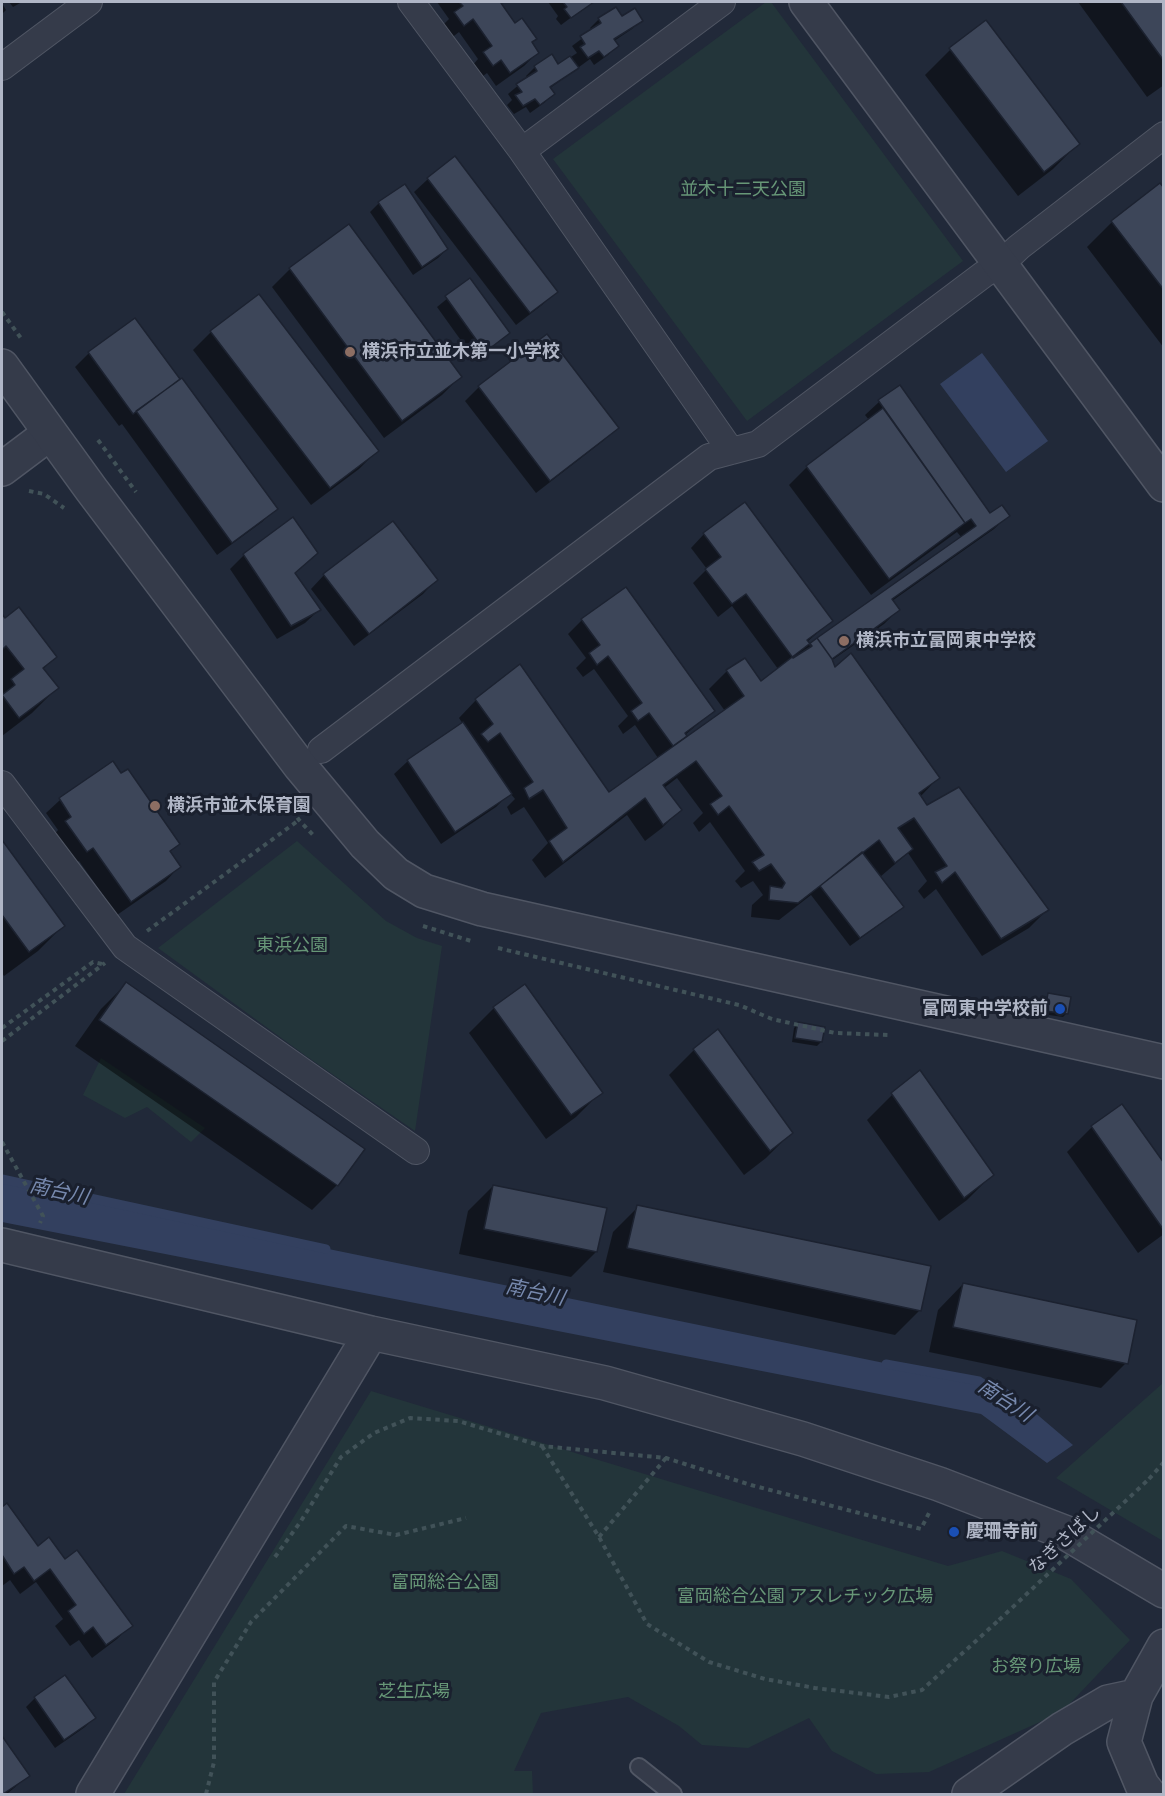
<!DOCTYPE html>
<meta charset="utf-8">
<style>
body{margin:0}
#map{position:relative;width:1165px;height:1796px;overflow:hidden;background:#212939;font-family:Karla,sans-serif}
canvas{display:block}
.frame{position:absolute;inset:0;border:3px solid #b0b6c6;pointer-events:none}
</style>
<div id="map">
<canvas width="1165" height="1796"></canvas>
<div class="frame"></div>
</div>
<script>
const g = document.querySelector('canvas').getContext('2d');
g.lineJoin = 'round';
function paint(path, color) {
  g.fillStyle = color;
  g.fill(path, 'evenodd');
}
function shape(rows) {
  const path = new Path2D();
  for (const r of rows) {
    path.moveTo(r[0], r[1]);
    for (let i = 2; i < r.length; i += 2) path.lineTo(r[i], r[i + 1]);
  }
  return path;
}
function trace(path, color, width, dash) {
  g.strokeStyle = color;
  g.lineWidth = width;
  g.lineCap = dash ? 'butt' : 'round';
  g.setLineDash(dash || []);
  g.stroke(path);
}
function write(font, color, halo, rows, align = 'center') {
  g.font = font + ' Karla,"Noto Sans JP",sans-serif';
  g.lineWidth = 6;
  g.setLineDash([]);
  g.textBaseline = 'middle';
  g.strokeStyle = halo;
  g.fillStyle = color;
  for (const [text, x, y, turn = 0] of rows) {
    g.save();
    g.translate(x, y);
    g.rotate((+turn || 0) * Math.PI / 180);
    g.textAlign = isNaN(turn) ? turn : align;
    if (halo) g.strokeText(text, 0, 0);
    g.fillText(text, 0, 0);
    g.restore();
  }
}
const green = shape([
 [766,2,771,2,963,261,747,421,553,159],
 [297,841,386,921,417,938,442,946,415,1131,306,1056,158,948],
 [101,1058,205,1128,191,1142,147,1107,125,1118,83,1095],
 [1163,1383,1163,1541,1056,1478],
 [371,1391,948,1566,1002,1551,1071,1579,1130,1640,1062,1712,929,1772,876,1774,832,1751,809,1718,748,1748,702,1745,679,1726,628,1697,541,1713,514,1771,532,1771,533,1794,124,1794]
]);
const water = shape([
 [982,353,1048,441,1006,472,940,384],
 [2,1182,1006,1388,1073,1445,1047,1463,981,1414,2,1222]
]);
const shadow = shape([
 [9,2,22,2,13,7],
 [437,2,503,2,500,4,514,25,537,53,524,66,496,86,487,73,479,79,471,67,478,59,459,32,450,39,441,27,449,19],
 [548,2,592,2,561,25,556,19,558,16],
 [1078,2,1164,2,1164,85,1147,97],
 [2,3,6,10,2,14],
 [622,18,641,20,632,29,614,41,617,46,608,55,594,65,590,59,549,89,553,94,544,103,530,113,526,107,514,114,507,105,512,100,508,94,527,78,526,76,535,67,557,66,577,53,572,46,592,31,590,28,599,19],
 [985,22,1078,144,1053,169,1018,196,925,75,950,50],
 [428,179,556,292,542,305,516,325,414,192],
 [1164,190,1164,348,1087,247,1112,222],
 [379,203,447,249,438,258,413,275,370,212],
 [348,226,460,377,442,395,384,438,272,287,290,269],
 [470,280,508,333,475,360,437,307],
 [135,320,276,508,262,522,217,555,122,424,119,426,75,367,89,353],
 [211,332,377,451,359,469,311,505,193,350],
 [547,336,617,428,603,441,536,493,465,401,479,387],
 [900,387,990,515,1008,516,994,529,892,601,898,610,884,624,831,661,834,670,938,778,920,797,927,807,1047,910,1029,928,982,956,936,889,924,899,918,891,927,881,908,853,880,877,902,907,893,915,850,946,811,895,779,920,751,917,752,905,763,895,753,881,741,888,735,881,745,871,710,822,699,832,693,823,703,813,677,778,664,788,680,810,662,828,645,841,627,815,545,878,532,860,548,843,524,807,511,815,507,807,515,799,510,793,496,807,441,844,394,774,408,761,463,724,459,718,476,700,609,794,658,758,635,725,623,734,618,726,628,716,594,669,583,677,576,668,586,658,568,634,582,620,713,711,685,735,680,741,681,742,725,711,709,689,727,671,761,683,778,669,732,606,718,617,693,583,707,569,691,548,704,534,831,621,807,642,810,646,962,538,957,532,871,595,789,485,807,467,869,420,865,415,879,402],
 [244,555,294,574,319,610,305,623,277,639,230,569],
 [324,575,436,580,423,594,354,646,311,589],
 [2,616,55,657,43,669,57,688,32,713,2,736],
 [113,763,178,843,169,853,179,867,166,881,117,915,79,861,73,865,53,836,58,830,46,813,60,800],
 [2,843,63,926,38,951,4,976,2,973],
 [126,984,337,1185,312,1210,75,1046,101,1009],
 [1049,995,1067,1013,1063,1017,1042,1014,1045,999],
 [494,1008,601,1092,576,1117,546,1139,469,1033],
 [798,1024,821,1042,817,1046,792,1042,794,1028],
 [694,1050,791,1133,766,1158,744,1175,669,1075],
 [919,1072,992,1175,967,1200,939,1221,867,1120,892,1095],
 [1122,1106,1164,1166,1164,1234,1138,1253,1067,1152,1092,1127],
 [493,1186,596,1252,571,1277,459,1254,468,1211],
 [638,1207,920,1310,895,1335,603,1272,613,1232],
 [963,1284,1126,1363,1101,1388,929,1352,938,1310],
 [7,1505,38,1548,65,1561,131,1625,117,1639,92,1658,79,1640,70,1646,55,1626,63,1619,36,1582,20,1594,10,1580,2,1586,2,1509],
 [35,1698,94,1718,85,1727,55,1748,26,1707],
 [2,1738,28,1776,7,1794,2,1794]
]);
const stream = shape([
 [2,1179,326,1249],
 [886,1364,979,1381,991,1389]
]);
const building = shape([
 [459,2,504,2,501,3,515,23,522,18,537,39,532,42,539,53,510,73,501,60,493,66,483,52,492,46,473,19,464,26,454,12,463,6,459,2],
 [563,2,594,2,571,18,564,9,567,7,563,2],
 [1121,2,1164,2,1164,61,1121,2],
 [616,7,622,16,635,8,643,21,614,39,619,46,604,57,599,51,588,58,580,47,585,44,580,36,601,23,598,18,616,7],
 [986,20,1080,144,1044,172,949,48,986,20],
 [552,54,558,64,570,56,579,68,550,87,555,94,540,105,535,99,523,106,515,95,522,92,516,84,537,71,534,66,552,54],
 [455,156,558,292,530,313,427,178,455,156],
 [1160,183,1164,188,1164,290,1111,221,1160,183],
 [405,184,448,249,422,267,378,202,405,184],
 [349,224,462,377,402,421,289,268,349,224],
 [470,278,510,333,485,352,445,296,470,278],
 [259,294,379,451,330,488,210,331,259,294],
 [135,318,180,379,133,414,88,352,135,318],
 [547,334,619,428,550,481,478,386,547,334],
 [182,378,278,509,232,543,136,411,182,378],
 [900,385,990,513,1002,505,1010,516,892,599,900,610,832,659,817,638,976,526,971,519,965,523,878,400,900,385],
 [883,408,965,523,889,579,806,466,883,408],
 [745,502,833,621,807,640,812,646,793,658,746,594,732,604,705,569,721,557,703,533,745,502],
 [293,517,318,553,295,573,321,610,291,626,243,554,293,517],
 [393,521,438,580,369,634,323,574,393,521],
 [626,587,715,711,685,733,687,736,673,746,649,713,638,721,631,711,642,703,608,656,597,665,589,653,600,645,581,619,626,587],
 [19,607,57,657,43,668,59,688,19,718,2,695,15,685,11,679,24,669,6,646,2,650,2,614,5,618,19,607],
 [817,638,832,659,835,667,851,653,940,778,919,793,927,805,959,787,1049,910,1001,939,955,872,942,883,935,872,947,866,914,818,898,828,913,849,895,863,879,840,798,903,769,900,770,886,782,888,785,883,771,864,759,871,752,862,764,855,729,806,718,815,710,804,722,796,696,761,663,785,682,810,663,825,645,798,563,862,549,841,567,828,543,790,529,799,524,788,533,782,500,733,488,742,481,734,493,724,475,699,520,664,609,792,744,696,726,670,745,658,761,681,817,638],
 [463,722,512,794,455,832,407,760,463,722],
 [113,761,121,773,128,769,180,844,170,851,181,867,131,902,93,848,87,852,65,821,71,817,59,798,113,761],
 [2,840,65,926,29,952,2,915,2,840],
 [862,852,904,907,860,938,820,886,862,852],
 [126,982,365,1149,338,1186,99,1020,126,982],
 [525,984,603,1093,571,1115,493,1007,525,984],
 [1048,993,1071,997,1068,1014,1045,1011,1048,993],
 [798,1022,825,1027,822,1042,795,1038,798,1022],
 [718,1029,793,1133,770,1151,693,1049,718,1029],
 [920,1070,994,1175,964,1198,891,1093,920,1070],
 [1122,1104,1164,1163,1163,1229,1091,1126,1122,1104],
 [493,1185,607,1208,597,1252,484,1229,493,1185],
 [637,1205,931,1266,921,1311,627,1248,637,1205],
 [963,1283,1137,1320,1128,1364,953,1327,963,1283],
 [7,1503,38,1546,49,1537,65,1559,77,1550,133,1626,106,1645,93,1627,84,1634,68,1611,76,1605,50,1569,34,1581,24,1567,14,1574,2,1555,2,1507,7,1503],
 [65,1675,96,1718,64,1740,34,1697,65,1675],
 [2,1736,30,1776,3,1794,2,1794,2,1736]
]);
const path = shape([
 [2,312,23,341],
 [98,440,136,492],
 [29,491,44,494,64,508],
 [287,803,299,820,315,837],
 [423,926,471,941],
 [147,931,299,820],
 [498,948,739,1005,772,1019,835,1033,888,1035],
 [2,1028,93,962,102,964],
 [2,1041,105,963],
 [2,1142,43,1216,40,1223],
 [542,1446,599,1537,647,1624,709,1662,765,1679,815,1688,889,1697,922,1690,999,1620],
 [1149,1479,1164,1462],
 [599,1537,666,1458],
 [275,1557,301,1521,341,1457,374,1433,410,1418,458,1421,542,1446,666,1458,751,1485,921,1529,929,1513],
 [206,1794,214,1762,214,1682,251,1622,346,1526,396,1535,466,1518]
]);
const service = shape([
 [639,1767,673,1794]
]);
const pedestrian = shape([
 [411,2,522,151,731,451],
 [2,67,89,2],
 [522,151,722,2],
 [321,750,709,457,758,444,984,274,1000,265,1019,247,1164,135],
 [2,784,125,947,416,1151]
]);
const minor = shape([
 [806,2,1164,485],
 [2,469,50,433],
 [969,1794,1062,1729,1108,1702,1136,1696],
 [1149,1794,1142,1785,1124,1742,1136,1696,1164,1646]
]);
const tertiary = shape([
 [2,366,91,489,300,766,365,844,396,874,424,891,482,909,1164,1062],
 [2,1245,371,1333,605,1383,803,1439,939,1484,1064,1532,1164,1591],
 [93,1794,371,1333]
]);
const pathBridge = shape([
 [999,1620,1149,1479]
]);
const markers = [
 [350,352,6,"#8d6e63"],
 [844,641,6,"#8d6e63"],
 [155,806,6,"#8d6e63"],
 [1060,1009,6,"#1a4fb4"],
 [954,1532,6,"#1a4fb4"]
];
const parkNames = [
 ["並木十二天公園",743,190],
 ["東浜公園",292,946],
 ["富岡総合公園",445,1583],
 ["富岡総合公園 アスレチック広場",805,1597],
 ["お祭り広場",1036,1667],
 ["芝生広場",414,1692]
];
const poiNames = [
 ["横浜市立並木第一小学校",362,352],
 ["横浜市立富岡東中学校",856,641],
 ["横浜市並木保育園",167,806],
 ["富岡東中学校前",1048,1009,"right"],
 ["慶珊寺前",966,1532]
];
const streetNames = [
 ["なぎさばし",1065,1540,-43]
];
const waterNames = [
 ["南台川",59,1192,12],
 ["南台川",535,1293,12],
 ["南台川",1005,1401,33]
];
paint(green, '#23353a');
paint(water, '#33405f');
paint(shadow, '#0007');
trace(stream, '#33405f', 9);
paint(building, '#3d4659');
trace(building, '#1c2230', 1.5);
trace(service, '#505664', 20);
trace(pedestrian, '#505664', 28);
trace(minor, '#505664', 36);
trace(tertiary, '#505664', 36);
trace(path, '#415258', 4, [4.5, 4.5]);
trace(service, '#353b4a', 16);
trace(pedestrian, '#353b4a', 26);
trace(minor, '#353b4a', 33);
trace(tertiary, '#353b4a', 33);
trace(pathBridge, '#415258', 4, [4.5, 4.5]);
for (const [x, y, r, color] of markers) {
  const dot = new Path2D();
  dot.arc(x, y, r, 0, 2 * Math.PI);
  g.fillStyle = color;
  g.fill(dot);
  trace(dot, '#1a202e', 2);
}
write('18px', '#679777', '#1a202e', parkNames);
write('bold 18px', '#b0b6c6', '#1a202e', poiNames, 'left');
write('18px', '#b0b6c6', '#1a202e', streetNames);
write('italic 20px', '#7789ae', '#1a202e', waterNames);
</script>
